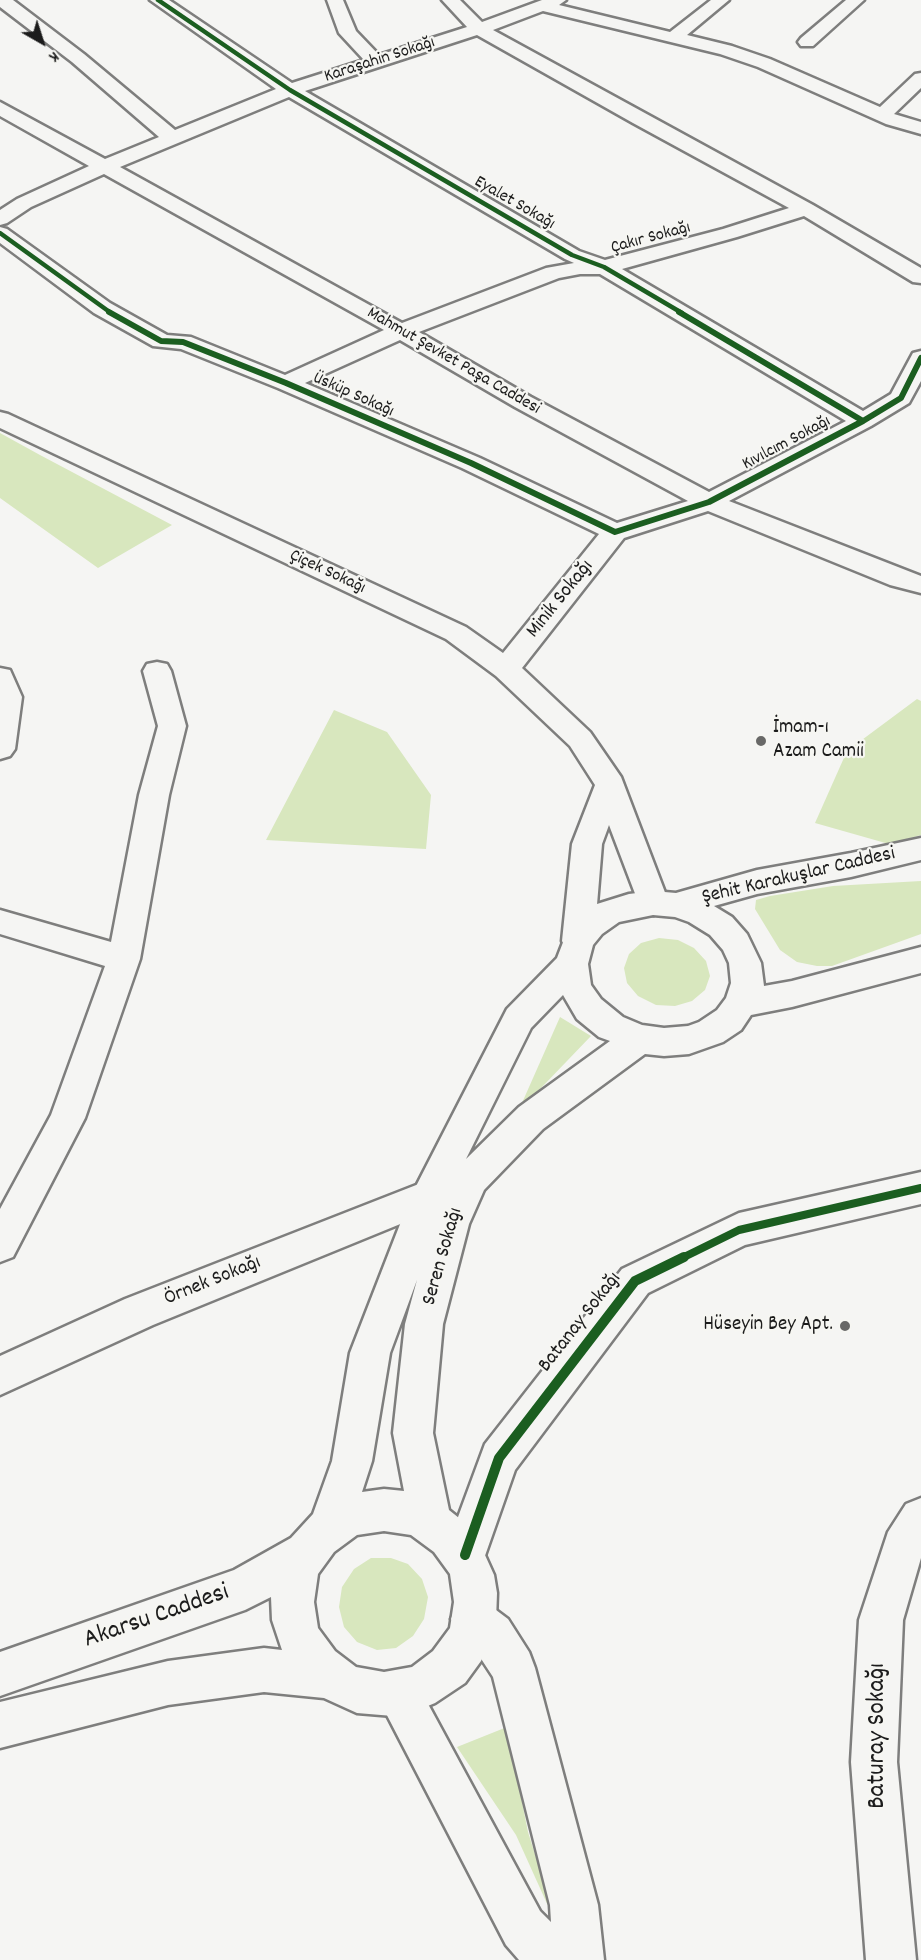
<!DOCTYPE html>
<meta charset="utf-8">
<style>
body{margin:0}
#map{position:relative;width:921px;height:1960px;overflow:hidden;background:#f5f5f3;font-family:Dekko,sans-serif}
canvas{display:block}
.north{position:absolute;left:12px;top:12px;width:60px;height:60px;-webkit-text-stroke:4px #f6f6f2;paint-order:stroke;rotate:141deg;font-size:16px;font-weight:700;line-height:24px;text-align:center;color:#1c1c1c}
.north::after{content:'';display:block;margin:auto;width:21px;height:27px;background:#1c1c1c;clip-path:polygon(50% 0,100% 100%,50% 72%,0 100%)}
</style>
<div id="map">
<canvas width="921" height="1960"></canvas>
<div class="north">K</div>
</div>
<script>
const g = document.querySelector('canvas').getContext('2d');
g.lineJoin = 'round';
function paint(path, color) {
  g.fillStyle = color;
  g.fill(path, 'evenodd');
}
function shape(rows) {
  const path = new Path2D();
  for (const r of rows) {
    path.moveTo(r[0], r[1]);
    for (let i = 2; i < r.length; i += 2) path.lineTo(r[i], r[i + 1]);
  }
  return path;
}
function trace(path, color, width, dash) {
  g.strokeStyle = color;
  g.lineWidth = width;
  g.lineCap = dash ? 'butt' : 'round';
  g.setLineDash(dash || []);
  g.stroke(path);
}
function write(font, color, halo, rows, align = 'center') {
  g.font = font + ' Dekko,sans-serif';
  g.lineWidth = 4.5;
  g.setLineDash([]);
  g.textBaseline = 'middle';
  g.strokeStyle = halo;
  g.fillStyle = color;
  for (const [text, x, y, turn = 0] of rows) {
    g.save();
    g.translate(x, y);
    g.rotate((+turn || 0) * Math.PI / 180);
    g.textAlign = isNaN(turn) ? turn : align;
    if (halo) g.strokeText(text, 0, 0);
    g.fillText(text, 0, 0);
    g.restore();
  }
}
const green = shape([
 [0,433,40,455,172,525,98,568,0,498],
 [917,699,921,701,921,835,889,844,815,823,847,751],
 [334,710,387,732,431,795,426,849,266,840],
 [921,881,921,934,832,966,817,966,797,962,780,950,755,909,756,900,770,896,833,886],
 [659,938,678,940,694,948,706,961,710,976,705,990,692,1001,675,1006,656,1005,638,996,627,983,624,968,629,954,641,943],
 [560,1017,591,1036,518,1112],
 [371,1558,391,1558,408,1564,422,1579,428,1597,424,1619,413,1636,396,1648,377,1650,357,1642,344,1627,339,1607,342,1587,354,1569],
 [507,1727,528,1832,558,1928,516,1835,457,1747]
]);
const minor = shape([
 [0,0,13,0,84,54,175,130,276,89,150,0,169,0,292,83,364,60,339,33,327,0,343,0,356,31,379,55,467,27,442,0,460,0,482,22,542,0,566,0,559,5,670,32,711,0,729,0,687,35,732,46,770,59,880,107,915,74,921,73,921,88,894,114,921,122,921,134,886,124,758,67,720,54,543,11,493,30,813,205,921,268,921,283,913,282,804,216,737,237,622,269,863,411,891,394,913,353,921,351,921,381,909,403,871,426,729,501,921,576,921,593,890,585,708,511,624,538,522,668,590,732,621,777,669,903,664,912,653,915,642,912,609,825,602,844,594,941,589,950,578,954,567,950,562,941,572,844,595,785,570,746,496,676,446,639,0,428,0,412,8,414,466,627,503,653,599,534,462,468,278,388,181,349,153,346,94,313,0,243,0,227,7,229,110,303,167,335,191,337,285,375,384,330,104,174,31,207,7,223,0,225,0,210,17,199,89,166,0,116,0,102,105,159,159,137,72,62,0,7,0,0],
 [477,35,633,123,789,208,723,229,605,260,579,251,305,91,477,35],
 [289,97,565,259,574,263,546,268,402,323,120,167,289,97],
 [580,274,600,274,846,421,709,492,531,397,419,332,559,278,580,274],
 [400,340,515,407,688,501,617,523,480,458,305,383,400,340],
 [846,0,864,0,813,46,801,46,798,42,801,38,846,0],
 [157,662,167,664,171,671,186,726,169,795,140,959,85,1118,13,1257,0,1262,0,1209,51,1115,105,966,0,934,0,910,111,942,139,795,158,726,143,671,147,664,157,662],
 [0,668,10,670,22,697,15,749,10,756,0,759,0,668],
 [921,1172,921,1204,745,1245,648,1293,515,1470,480,1570,465,1576,450,1570,444,1555,485,1444,622,1269,739,1213,921,1172],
 [429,1180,442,1185,447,1196,442,1207,153,1325,0,1395,0,1356,125,1299,429,1180],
 [921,1498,921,1558,903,1620,897,1762,916,1960,866,1960,851,1762,859,1620,888,1532,906,1504,921,1498],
 [473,1597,488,1604,508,1619,529,1652,535,1668,598,1905,604,1960,519,1960,506,1945,376,1694,382,1678,398,1672,414,1678,540,1911,551,1922,550,1905,493,1677,476,1651,458,1634,451,1619,458,1604,473,1597]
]);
const major = shape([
 [921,838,921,860,851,877,757,894,714,906,732,917,747,934,761,963,764,986,792,981,921,947,921,973,792,1007,751,1015,741,1030,723,1042,689,1054,664,1056,645,1054,543,1129,484,1190,469,1224,443,1324,433,1433,449,1510,464,1522,480,1544,494,1575,497,1593,496,1620,491,1637,481,1661,465,1683,435,1703,411,1713,393,1716,357,1713,324,1698,264,1692,168,1705,0,1748,0,1702,168,1661,264,1648,282,1650,272,1620,271,1597,245,1610,0,1696,0,1652,234,1570,291,1538,313,1514,332,1461,350,1353,411,1196,507,1009,557,958,567,932,580,916,597,904,629,894,653,891,676,893,757,870,851,853,921,838],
 [653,915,675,917,689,922,710,935,723,950,729,963,731,983,726,998,717,1010,699,1022,688,1026,664,1028,642,1025,623,1017,601,999,591,985,588,964,593,945,602,934,619,922,653,915],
 [563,995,577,1019,599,1037,610,1041,519,1107,466,1159,531,1028,563,995],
 [417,1280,405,1324,393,1433,404,1491,384,1489,362,1492,372,1461,390,1353,417,1280],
 [384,1531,411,1535,434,1552,450,1574,454,1602,450,1628,433,1651,412,1667,384,1672,356,1667,335,1651,318,1628,314,1602,318,1574,334,1552,357,1535,384,1531]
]);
const cyclewayFar3 = shape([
 [158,0,290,90,572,255,604,267,682,313],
 [0,233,111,313]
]);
const cyclewayFar2 = shape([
 [109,312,161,341,183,342,286,383,471,463,615,532,709,502,863,421,901,398,921,358],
 [679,312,863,421]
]);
const cyclewayFar1 = shape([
 [680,1259,739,1230,921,1188]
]);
const cycleway = shape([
 [465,1555,499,1458,635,1281,684,1257]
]);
const markers = [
 [761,741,6,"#686867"],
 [845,1326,6,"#686867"]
];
const farStreetnames = [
 ["Karaşahin Sokağı",380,61,-18],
 ["Eyalet Sokağı",514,204,30],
 ["Çakır Sokağı",651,239,-15],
 ["Mahmut Şevket Paşa Caddesi",453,362,30],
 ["Üsküp Sokağı",353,396,24],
 ["Kıvılcım Sokağı",787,444,-28],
 ["Çiçek Sokağı",327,573,25]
];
const streetNames = [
 ["Minik Sokağı",561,600,-51],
 ["Şehit Karakuşlar Caddesi",799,877,-13],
 ["Seren Sokağı",444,1257,-74],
 ["Örnek Sokağı",213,1282,-22],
 ["Batanay Sokağı",581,1323,-52]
];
const poiNames = [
 ["İmam-ı",773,729],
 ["Azam Camii",773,753],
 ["Hüseyin Bey Apt.",833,1326,"right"]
];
const nearStreetnames = [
 ["Akarsu Caddesi",157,1618,-19],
 ["Baturay Sokağı",879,1736,-90]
];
paint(green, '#d8e7be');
trace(minor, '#7e7e7d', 5);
trace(major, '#7e7e7d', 5);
paint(minor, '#f5f5f3');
paint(major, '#f5f5f3');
trace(cyclewayFar3, '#1b5e20', 4.5);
trace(cyclewayFar2, '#1b5e20', 6);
trace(cyclewayFar1, '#1b5e20', 8);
trace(cycleway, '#1b5e20', 10);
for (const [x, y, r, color] of markers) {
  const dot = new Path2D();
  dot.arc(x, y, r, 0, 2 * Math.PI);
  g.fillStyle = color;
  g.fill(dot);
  trace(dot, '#f6f6f2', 2);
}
write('18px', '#1c1c1c', '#f6f6f2', farStreetnames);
write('21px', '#1c1c1c', '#f6f6f2', streetNames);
write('21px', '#1c1c1c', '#f6f6f2', poiNames, 'left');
write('26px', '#1c1c1c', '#f6f6f2', nearStreetnames);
</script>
